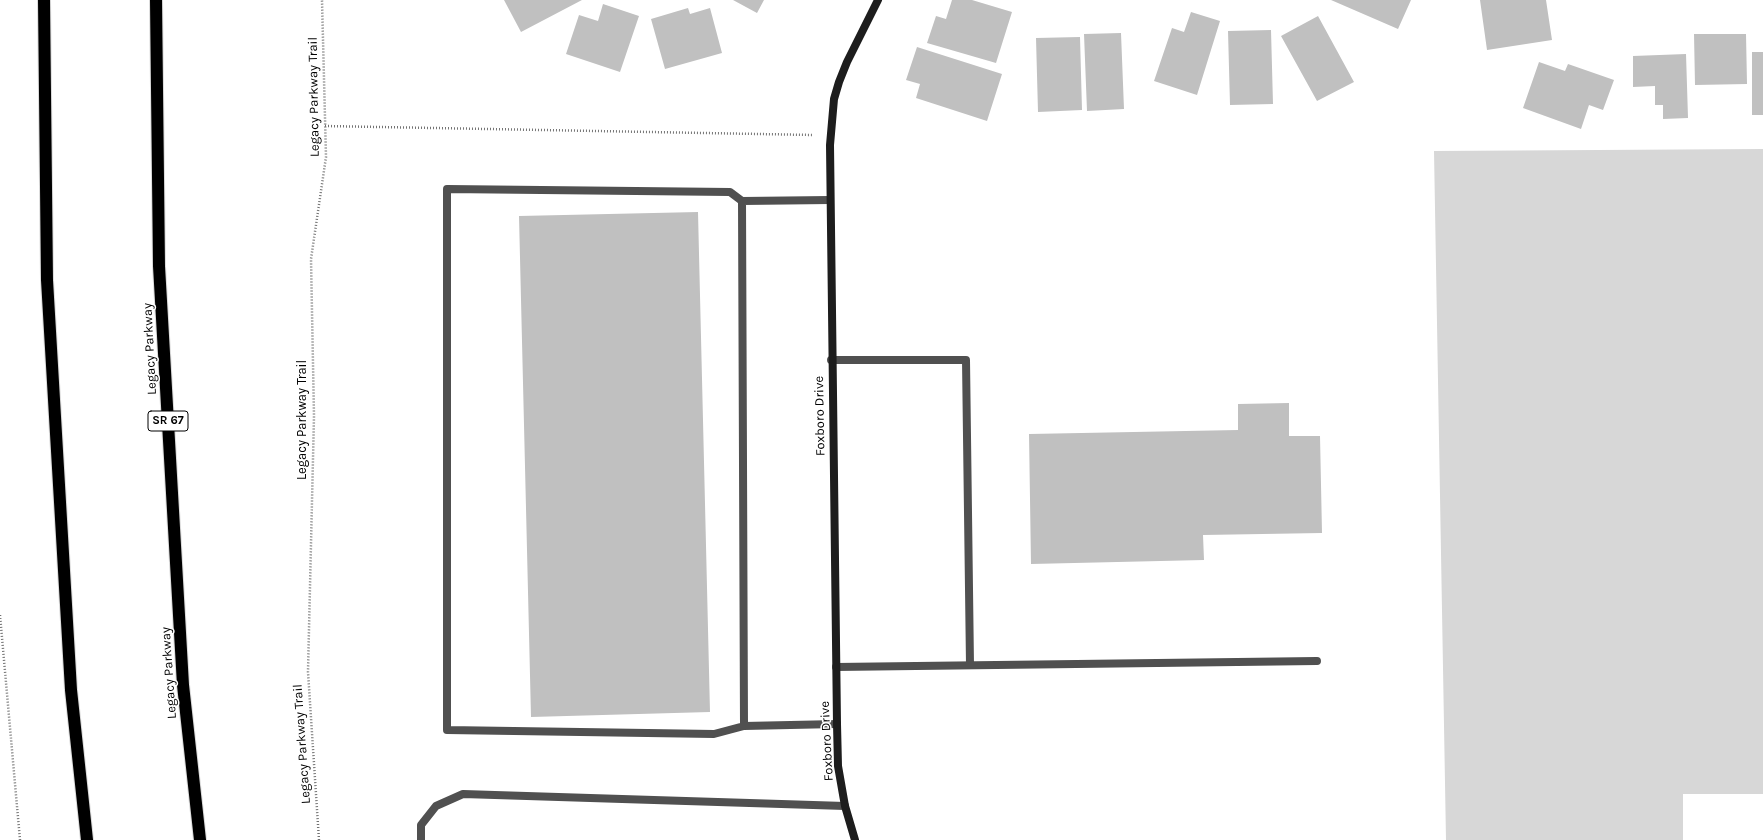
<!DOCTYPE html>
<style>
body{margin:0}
canvas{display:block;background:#fff}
</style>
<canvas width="1763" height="840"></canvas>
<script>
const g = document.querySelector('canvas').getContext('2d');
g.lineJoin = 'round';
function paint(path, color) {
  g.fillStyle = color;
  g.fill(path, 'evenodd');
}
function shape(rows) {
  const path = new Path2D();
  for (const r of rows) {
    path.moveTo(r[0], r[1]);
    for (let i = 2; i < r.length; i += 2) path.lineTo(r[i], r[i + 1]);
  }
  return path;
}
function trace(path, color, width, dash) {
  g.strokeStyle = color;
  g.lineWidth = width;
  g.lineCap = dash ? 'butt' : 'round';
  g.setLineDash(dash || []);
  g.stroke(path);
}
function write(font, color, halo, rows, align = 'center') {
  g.font = font + ' Karla,sans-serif';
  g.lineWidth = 3;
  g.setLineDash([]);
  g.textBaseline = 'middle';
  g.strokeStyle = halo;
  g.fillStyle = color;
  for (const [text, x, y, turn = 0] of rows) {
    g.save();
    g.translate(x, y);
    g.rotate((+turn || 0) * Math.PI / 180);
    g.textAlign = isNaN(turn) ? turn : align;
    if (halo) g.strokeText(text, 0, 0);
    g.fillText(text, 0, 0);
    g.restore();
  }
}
const green = shape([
 [1763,149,1763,794,1683,794,1683,840,1446,840,1434,151]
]);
const building = shape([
 [504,0,582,0,521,32],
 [733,0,764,0,757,13],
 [952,0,972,0,1012,12,996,63,927,43,936,16,946,19],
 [1331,0,1411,0,1398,29],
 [1480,0,1546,0,1552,40,1487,50],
 [603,4,639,16,620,72,566,54,579,15,598,21],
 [688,8,690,14,710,8,722,53,665,69,651,19],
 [1191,12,1220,21,1197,95,1154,81,1172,28,1184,32],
 [1318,16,1354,82,1317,101,1281,36],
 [1271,30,1273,104,1230,105,1228,31],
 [1121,33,1124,109,1087,111,1084,34],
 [1694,34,1746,34,1747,84,1695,85],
 [1080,37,1082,110,1038,112,1036,38],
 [917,47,1002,74,987,121,916,98,920,84,906,80],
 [1752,52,1763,52,1763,115,1752,115],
 [1686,54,1688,118,1663,119,1663,105,1655,105,1655,86,1633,87,1633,56],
 [1539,62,1565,71,1568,64,1614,80,1603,110,1589,105,1581,129,1523,108],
 [698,212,710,712,531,717,519,216],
 [1289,403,1289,436,1320,436,1322,533,1203,535,1204,560,1031,564,1029,434,1238,430,1238,404]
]);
const path = shape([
 [325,126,813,135],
 [0,615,20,840],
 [319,840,308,672,314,416,311,259,326,157,322,0]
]);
const lane = shape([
 [830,200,742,201,730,192,447,189,447,730,714,734,744,726,837,724],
 [742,201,744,726],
 [831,360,966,360,970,665],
 [836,667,1317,661],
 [421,840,421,825,436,806,463,794,845,806]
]);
const secondary = shape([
 [855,840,845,806,838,766,837,724,830,145,834,99,839,82,847,62,878,0]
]);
const highway = shape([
 [44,0,47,280,71,690,87,840],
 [156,0,159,266,183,685,200,840]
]);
const shields = [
 [168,421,40]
];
const shieldNames = [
 ["SR 67",168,421]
];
const streetNames = [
 ["Legacy Parkway Trail",314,97,-91],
 ["Legacy Parkway",150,349,-93],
 ["Foxboro Drive",820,416,-91],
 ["Legacy Parkway Trail",302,420,-90],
 ["Legacy Parkway",169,673,-94],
 ["Foxboro Drive",827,741,-93],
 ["Legacy Parkway Trail",302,744,-94]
];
paint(green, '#d7d7d7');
paint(building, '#c0c0c0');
trace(highway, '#dbdbdb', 14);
trace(path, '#727272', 2.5, [1, 2]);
trace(lane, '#505050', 8);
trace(secondary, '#1d1d1d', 8);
trace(highway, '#000', 12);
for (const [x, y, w] of shields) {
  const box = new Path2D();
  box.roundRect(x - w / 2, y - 10, w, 20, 3);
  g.fillStyle = '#fff';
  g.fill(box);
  trace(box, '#000', 1);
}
write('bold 12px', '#000', null, shieldNames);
write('13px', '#000', '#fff', streetNames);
</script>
